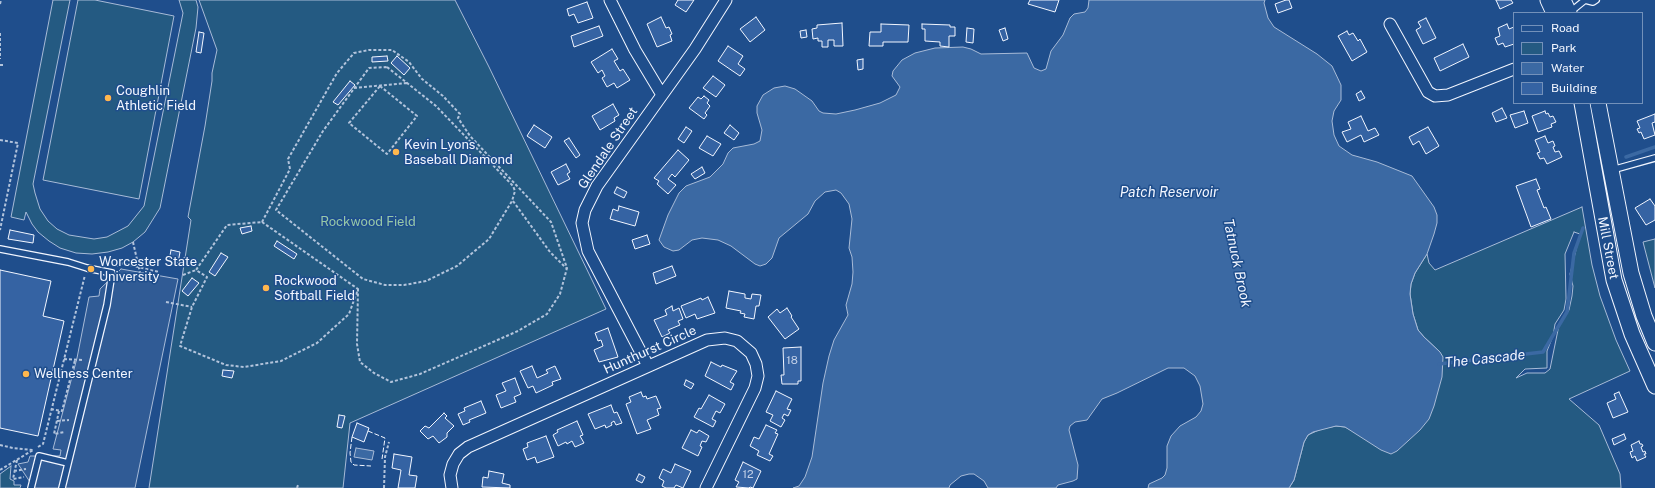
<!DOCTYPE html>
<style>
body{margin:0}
#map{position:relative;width:1655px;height:488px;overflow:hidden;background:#1f4e8c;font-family:"Public Sans",sans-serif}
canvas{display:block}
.legend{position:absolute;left:1513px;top:12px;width:130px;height:92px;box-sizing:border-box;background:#1f4e8c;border:1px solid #7391ba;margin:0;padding:5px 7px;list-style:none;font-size:12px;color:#f2f6ff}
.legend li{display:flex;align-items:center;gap:8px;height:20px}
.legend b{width:20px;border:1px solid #7391ba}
</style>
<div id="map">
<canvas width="1655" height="488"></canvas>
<ul class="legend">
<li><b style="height:5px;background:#1f4e8c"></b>Road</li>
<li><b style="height:11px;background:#245a82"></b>Park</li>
<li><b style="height:11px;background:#3b69a3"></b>Water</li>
<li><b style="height:11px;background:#3563a3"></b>Building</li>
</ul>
</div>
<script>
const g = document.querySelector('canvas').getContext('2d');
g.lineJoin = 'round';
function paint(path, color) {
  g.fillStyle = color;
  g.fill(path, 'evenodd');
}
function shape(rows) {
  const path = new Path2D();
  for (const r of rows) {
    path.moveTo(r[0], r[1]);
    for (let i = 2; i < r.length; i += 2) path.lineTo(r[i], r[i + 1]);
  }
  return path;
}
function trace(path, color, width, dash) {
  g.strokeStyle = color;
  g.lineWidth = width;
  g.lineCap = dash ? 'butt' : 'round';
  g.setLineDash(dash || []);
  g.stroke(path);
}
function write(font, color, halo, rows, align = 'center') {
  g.font = font + ' "Public Sans",sans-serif';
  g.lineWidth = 3;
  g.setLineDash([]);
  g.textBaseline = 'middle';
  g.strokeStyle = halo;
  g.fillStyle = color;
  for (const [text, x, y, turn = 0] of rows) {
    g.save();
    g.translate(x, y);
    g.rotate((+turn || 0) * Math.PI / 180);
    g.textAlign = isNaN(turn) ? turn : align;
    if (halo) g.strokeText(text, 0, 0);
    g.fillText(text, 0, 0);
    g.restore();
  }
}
const green = shape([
 [53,0,70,0,33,184,35,193,40,209,48,221,57,229,69,235,94,239,107,237,128,226,144,206,183,13,179,0,196,0,198,7,196,28,160,208,145,232,133,242,122,248,108,252,92,254,76,253,60,248,49,241,38,232,32,224,26,212,24,220,11,217,53,0],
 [78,0,95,0,174,16,139,199,43,180,78,0],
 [199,0,455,0,489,67,606,309,350,423,343,488,149,488,191,220,188,217,205,126,212,81,212,73,217,50,199,0],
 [1582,207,1592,265,1600,296,1616,340,1630,371,1569,399,1599,425,1620,474,1621,488,1289,488,1294,480,1304,442,1308,435,1321,429,1336,426,1345,427,1355,432,1440,352,1424,337,1418,330,1413,314,1410,294,1411,284,1415,273,1427,254,1429,263,1435,270,1582,207],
 [1574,232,1580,234,1570,274,1573,286,1572,296,1569,310,1559,325,1550,369,1545,373,1527,373,1516,378,1525,369,1547,368,1547,351,1553,336,1555,324,1564,310,1566,299,1565,254,1574,232],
 [1655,239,1655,288,1643,242,1655,239],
 [11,466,10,479,14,481,14,485,21,485,20,488,0,488,0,474,11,466]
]);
const parking = shape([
 [121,269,178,279,135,488,34,488,18,464,28,462,30,456,60,456,61,450,53,449,77,358,89,297,99,296,100,289,121,269]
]);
const water = shape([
 [1089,0,1265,0,1264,3,1268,18,1274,27,1317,54,1332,66,1341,85,1341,100,1334,111,1332,121,1334,135,1339,146,1352,155,1377,162,1412,176,1434,207,1437,215,1437,223,1434,234,1427,254,1415,273,1411,284,1410,294,1413,314,1418,330,1424,337,1440,352,1443,357,1442,377,1434,406,1429,419,1420,430,1397,451,1391,454,1381,450,1345,427,1336,426,1313,432,1308,435,1304,442,1294,480,1289,488,1148,488,1149,484,1162,478,1165,475,1167,468,1167,446,1171,436,1180,426,1196,417,1201,411,1203,404,1200,386,1195,376,1184,368,1168,368,1117,393,1102,399,1087,420,1075,422,1070,426,1069,430,1078,465,1077,479,1073,481,1058,485,1056,488,988,488,984,481,974,474,969,474,961,476,950,485,949,488,793,488,799,486,805,477,812,457,823,383,829,356,834,340,848,315,846,305,852,284,853,272,852,257,849,248,852,219,849,204,841,193,836,190,825,192,815,201,808,214,779,238,772,258,766,264,760,266,755,264,731,246,718,240,702,238,692,240,679,250,673,251,664,247,659,240,668,215,679,193,686,186,710,177,723,164,728,153,733,148,754,144,760,141,762,130,757,113,757,106,763,95,774,88,785,86,795,89,812,101,819,111,823,113,836,114,855,110,880,103,896,95,900,87,892,76,893,71,902,60,915,53,935,48,963,47,971,49,981,54,1027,53,1034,68,1041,71,1046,69,1051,51,1063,35,1070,18,1074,14,1085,12,1088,8,1089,0],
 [356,448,374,451,372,460,354,457,356,448]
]);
const stream = shape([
 [1626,157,1655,147],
 [1439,364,1543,352,1567,312,1574,253,1583,228]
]);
const building = shape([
 [678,0,694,0,686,12,675,5,678,0],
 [1030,0,1059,0,1055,12,1028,4,1030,0],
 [1286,0,1289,0,1292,8,1278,13,1275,4,1286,0],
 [1496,0,1511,0,1513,3,1500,9,1496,0],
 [587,2,593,18,578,23,574,14,569,16,567,9,587,2],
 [661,17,666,28,669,27,672,34,670,35,672,41,657,47,647,24,661,17],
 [756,17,765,30,750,42,740,29,756,17],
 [1426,18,1436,38,1423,44,1416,30,1421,27,1418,22,1426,18],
 [842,23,843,46,834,46,834,40,828,40,828,47,822,47,822,41,818,41,818,38,813,39,812,29,817,28,817,25,842,23],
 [881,24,909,25,908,42,883,42,883,46,869,46,870,32,881,32,881,24],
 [922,24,950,25,950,27,955,27,955,36,949,36,949,47,940,46,940,42,925,41,925,29,922,29,922,24],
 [1507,24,1509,29,1514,27,1514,44,1505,47,1503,43,1498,45,1495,38,1500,36,1498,28,1507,24],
 [599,26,603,36,574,47,571,36,599,26],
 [967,28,974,29,973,43,966,42,967,28],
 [1005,28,1008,39,1003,41,999,30,1005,28],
 [806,30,807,37,801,38,800,31,806,30],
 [1347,31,1349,35,1353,33,1358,41,1360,39,1367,52,1352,61,1338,36,1347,31],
 [199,32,204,33,201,53,196,52,199,32],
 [1463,44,1469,57,1440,71,1434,58,1463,44],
 [728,46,743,56,738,64,745,69,740,76,718,61,728,46],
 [612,49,618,59,614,61,620,71,623,69,630,80,617,88,614,83,607,87,602,78,605,76,602,70,598,73,591,62,612,49],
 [387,56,388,61,372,62,372,57,387,56],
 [397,56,410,68,404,75,391,63,397,56],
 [863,59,863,69,858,70,857,60,863,59],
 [713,76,725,85,716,97,703,88,713,76],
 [350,81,355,85,338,105,333,102,350,81],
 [1361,91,1365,98,1359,101,1356,94,1361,91],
 [704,96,709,100,707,103,710,106,705,113,707,115,704,119,689,108,698,97,701,99,704,96],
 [613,104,619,115,614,118,615,121,600,130,592,116,613,104],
 [1502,108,1507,118,1496,122,1492,113,1502,108],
 [1524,111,1528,123,1515,128,1510,115,1524,111],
 [1545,111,1546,114,1548,113,1550,117,1553,116,1556,122,1551,124,1552,127,1538,132,1532,116,1545,111],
 [1655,114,1655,122,1652,123,1655,135,1644,139,1641,132,1639,133,1637,129,1640,128,1637,121,1655,114],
 [1361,116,1368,131,1375,128,1379,135,1364,142,1361,135,1347,142,1342,132,1351,129,1348,122,1361,116],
 [534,125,552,137,545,148,527,136,534,125],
 [730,125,739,133,734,140,724,133,730,125],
 [686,127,692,131,684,143,678,139,686,127],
 [1428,127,1439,146,1426,154,1419,141,1413,145,1409,137,1428,127],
 [707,136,721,144,713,156,699,148,707,136],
 [1545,136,1548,143,1553,141,1555,146,1553,147,1555,152,1559,151,1562,157,1547,164,1544,158,1540,159,1537,153,1540,152,1535,140,1545,136],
 [569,138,580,155,576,158,564,141,569,138],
 [678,150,689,160,675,177,672,174,668,179,676,185,668,194,657,184,659,181,654,178,678,150],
 [566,164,570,172,567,174,570,179,558,185,551,172,566,164],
 [702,167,705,173,695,179,691,174,702,167],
 [1536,179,1540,189,1537,190,1544,208,1546,207,1551,219,1531,227,1516,186,1536,179],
 [617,187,627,192,624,198,614,193,617,187],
 [1650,199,1655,206,1655,220,1646,225,1635,208,1650,199],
 [619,206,639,212,635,226,610,219,613,209,618,211,619,206],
 [251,226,252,231,242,234,240,228,251,226],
 [10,230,34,235,33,243,8,239,10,230],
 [647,235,650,244,635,249,632,240,647,235],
 [277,241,297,254,294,259,274,246,277,241],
 [171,250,180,252,178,263,169,261,171,250],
 [221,253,228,257,215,276,209,272,221,253],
 [184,258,194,261,193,265,182,262,184,258],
 [672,266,676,276,656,284,653,273,672,266],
 [0,270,51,281,43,316,64,321,38,436,0,428,0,270],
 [192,278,199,283,188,296,182,291,192,278],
 [729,291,745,294,745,298,751,299,752,294,761,295,759,306,756,306,754,319,744,317,745,314,740,313,741,311,726,308,729,291],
 [708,297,715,313,697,319,695,314,686,318,681,306,701,298,702,300,708,297],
 [672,306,673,311,679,308,683,319,678,321,680,325,668,330,670,333,662,337,654,320,667,315,665,310,672,306],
 [787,308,792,316,791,317,799,329,785,339,768,317,777,309,780,313,787,308],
 [608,328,618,357,599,362,594,350,603,346,601,340,598,341,595,333,608,328],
 [801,347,801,381,798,381,798,384,782,384,781,375,784,375,783,348,801,347],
 [711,362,721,367,722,365,737,371,730,382,734,384,731,390,705,376,711,362],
 [532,366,537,378,548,373,546,370,555,366,561,379,552,382,553,385,536,393,533,386,528,388,520,371,532,366],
 [223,370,234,371,232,378,222,376,223,370],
 [515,378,521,394,514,397,516,402,501,408,496,395,506,391,502,383,515,378],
 [686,380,694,384,691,389,684,385,686,380],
 [776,391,792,399,787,409,791,410,788,416,784,414,782,418,785,420,781,427,770,421,773,415,766,412,776,391],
 [641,392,643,397,646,396,647,399,656,396,661,408,657,409,659,415,647,420,651,429,637,434,626,404,631,402,629,397,641,392],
 [1619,392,1628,412,1613,418,1607,403,1616,399,1614,394,1619,392],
 [709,395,725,404,720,413,716,411,712,419,716,421,713,427,694,417,699,408,701,409,709,395],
 [481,401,486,413,469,420,470,422,463,425,458,414,465,411,464,408,481,401],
 [611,405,614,413,617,412,622,423,616,425,614,421,611,423,612,425,606,428,605,425,595,429,588,414,611,405],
 [444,413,447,416,445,418,454,426,447,433,447,437,439,443,433,436,428,439,420,431,425,426,429,428,444,413],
 [339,415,345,416,342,428,337,427,339,415],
 [577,421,583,435,580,436,584,443,575,447,572,441,567,444,566,442,558,446,553,435,558,432,557,430,577,421],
 [357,423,369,428,364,442,352,437,357,423],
 [766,425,777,430,775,433,778,434,769,454,773,456,770,461,757,455,759,451,750,446,754,437,759,439,766,425],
 [691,430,697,433,699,430,709,436,706,442,702,441,700,446,702,447,698,456,682,448,691,430],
 [1624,434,1626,439,1614,445,1612,439,1624,434],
 [546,436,554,457,537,463,535,457,527,460,523,449,528,447,527,443,546,436],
 [1639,441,1640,444,1642,444,1643,446,1641,447,1643,452,1645,451,1646,454,1644,454,1646,457,1637,461,1635,456,1632,458,1630,452,1633,451,1631,445,1639,441],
 [394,454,412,457,409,475,417,476,415,488,398,488,401,470,392,468,394,454],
 [743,462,761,471,753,488,750,487,749,488,736,487,739,482,735,480,743,462],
 [675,464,691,471,683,488,676,485,674,488,666,488,662,486,664,481,659,478,663,469,671,473,675,464],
 [489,471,504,474,502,483,510,485,510,488,482,487,483,477,488,478,489,471],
 [639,474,645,477,642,483,636,480,639,474]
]);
const path = shape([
 [0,4,1,0],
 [0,33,0,59],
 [0,65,3,65],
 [387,67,436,106,513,186,515,191,512,201,489,239,457,266,426,281,404,285,385,285,363,279,276,210,323,131,369,68,387,67],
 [380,86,417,116,387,154,349,123,380,86],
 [354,88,407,83],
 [0,140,18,143,0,230],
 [513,201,550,252,566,268],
 [262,222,290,169,288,159,337,73,354,53,369,50,392,50,409,62,422,79,443,96,460,114,458,118,470,136,551,222,567,268,560,294,547,314,518,331,420,374,391,382,374,373,360,362,357,344,358,289],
 [262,222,358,289,349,314,317,343,281,361,244,367,226,365,180,346,192,307,207,277,196,270,227,225,262,222],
 [133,242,141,277],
 [117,266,121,263,159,272],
 [183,275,196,270],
 [166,302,192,307],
 [64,359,82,360],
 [51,409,62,411,75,360],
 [59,411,54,434,65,432],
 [57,421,69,420],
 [0,445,13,448,33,450],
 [38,447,43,444,85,275],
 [17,460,13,479,24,477],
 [0,470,33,450],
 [14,471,26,469],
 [297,488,298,485],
 [384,488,385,457,389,442]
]);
const lane = shape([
 [1585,0,1593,2,1596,0],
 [1569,13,1585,0],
 [1612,170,1655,158],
 [0,249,68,262,87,268,112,273,107,305,62,488],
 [31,488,39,456,68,463]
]);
const street = shape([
 [610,0,635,50,662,95],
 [1390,24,1428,92,1435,96,1448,95,1514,69],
 [648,366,588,251,582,223,585,210,597,186,695,49,726,0],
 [452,488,450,475,453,464,459,454,468,447,707,340,725,338,737,341,751,353,756,364,758,376,755,388,706,488]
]);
const secondary = shape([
 [1548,0,1554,13],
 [1563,0,1569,13],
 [1582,103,1614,280,1632,334,1655,386],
 [1598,103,1631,273,1644,316,1655,343]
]);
const fence = shape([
 [368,431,385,438,382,459],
 [352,437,350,453,351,462,354,465,371,466]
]);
const markers = [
 [108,98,4,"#ffb74d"],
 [396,152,4,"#ffb74d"],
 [91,269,4,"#ffb74d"],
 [266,288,4,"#ffb74d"],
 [26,374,4,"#ffb74d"]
];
const numberNames = [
 ["18",792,361],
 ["12",748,475]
];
const poiNames = [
 ["Coughlin",116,91],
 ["Athletic Field",116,106],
 ["Kevin Lyons",404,145],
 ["Baseball Diamond",404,160],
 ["Worcester State",99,262],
 ["University",99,277],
 ["Rockwood",274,281],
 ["Softball Field",274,296],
 ["Wellness Center",34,374]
];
const streetNames = [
 ["Glendale Street",608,148,-56],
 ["Mill Street",1608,248,79],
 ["Hunthurst Circle",650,350,-24]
];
const parkNames = [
 ["Rockwood Field",368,222]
];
const waterNames = [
 ["Patch Reservoir",1169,193],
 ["Tatnuck Brook",1237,263,78],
 ["The Cascade",1485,359,-6]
];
paint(green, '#245a82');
trace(green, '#a8bbd7', 1);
paint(parking, '#305b95');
trace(parking, '#a8bbd7', 1);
paint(water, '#3b69a3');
trace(water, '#a8bbd7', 1);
trace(stream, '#3b69a3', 3.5);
paint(building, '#3563a3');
trace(building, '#f2f6ff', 1);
trace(lane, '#f2f6ff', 8);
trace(street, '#f2f6ff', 13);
trace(secondary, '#f2f6ff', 17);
trace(path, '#b3c4dc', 2, [3, 2]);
trace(lane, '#1f4e8c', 5.5);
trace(street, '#1f4e8c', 11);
trace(secondary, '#1f4e8c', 15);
trace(fence, '#f2f6ff', 1, [5, 2]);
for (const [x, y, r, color] of markers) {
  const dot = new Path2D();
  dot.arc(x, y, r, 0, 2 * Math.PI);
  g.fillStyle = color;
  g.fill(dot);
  trace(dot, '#1f4e8c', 1.5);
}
write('11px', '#c3d1e8', null, numberNames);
write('13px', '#f2f6ff', '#1f4e8c', poiNames, 'left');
write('13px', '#f2f6ff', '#1f4e8c', streetNames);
write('13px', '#97c8a6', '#1f4e8c', parkNames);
write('italic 14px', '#f2f6ff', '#1f4e8c', waterNames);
</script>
